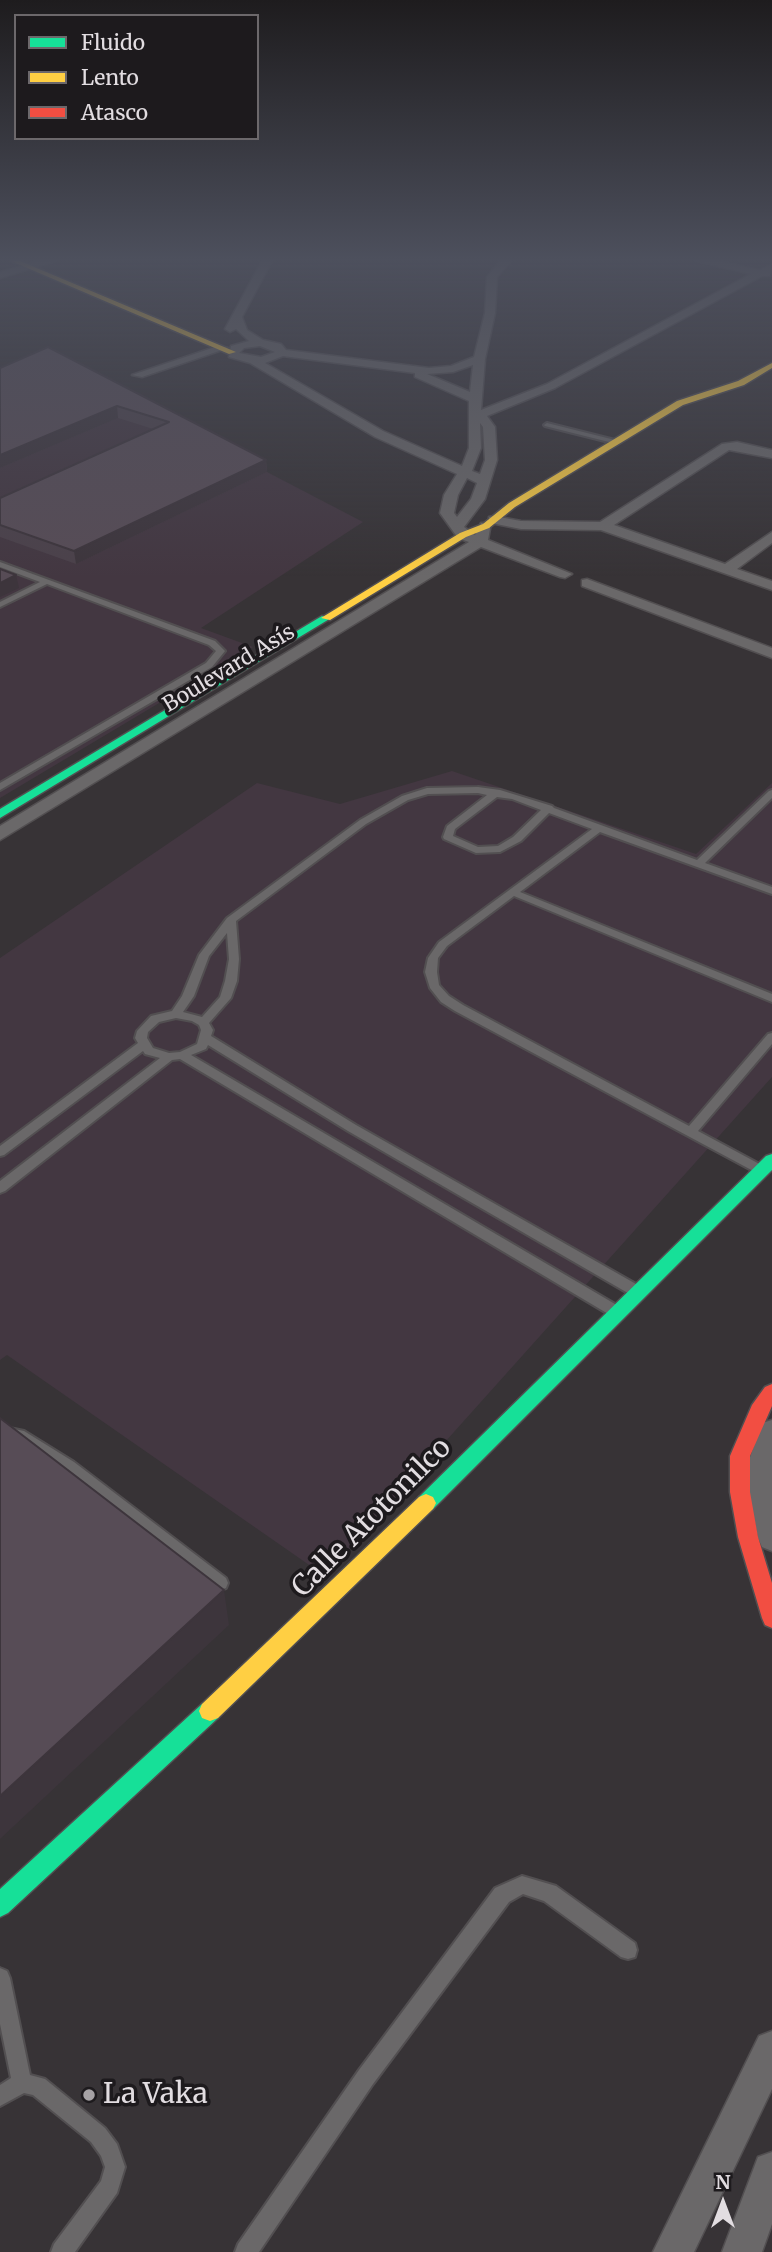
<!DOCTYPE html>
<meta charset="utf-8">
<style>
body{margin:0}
#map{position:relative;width:772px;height:2252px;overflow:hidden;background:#373336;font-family:Merriweather,serif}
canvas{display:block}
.legend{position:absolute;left:14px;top:14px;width:245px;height:126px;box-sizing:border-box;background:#1d1a1d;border:2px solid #6c686b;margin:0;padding:9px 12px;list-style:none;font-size:21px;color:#e2dde1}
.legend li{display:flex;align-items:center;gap:14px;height:35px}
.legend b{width:35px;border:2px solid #6c686b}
.north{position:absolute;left:688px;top:2168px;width:70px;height:70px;-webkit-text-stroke:5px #1d1a1d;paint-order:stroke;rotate:0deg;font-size:19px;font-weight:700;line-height:28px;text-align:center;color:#e2dde1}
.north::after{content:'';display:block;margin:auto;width:24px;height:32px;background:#e2dde1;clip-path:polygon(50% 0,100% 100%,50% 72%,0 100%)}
</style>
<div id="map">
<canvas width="772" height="2252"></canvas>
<ul class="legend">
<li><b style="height:9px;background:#16e098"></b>Fluido</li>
<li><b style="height:9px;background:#ffcf43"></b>Lento</li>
<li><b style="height:9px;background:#f24e42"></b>Atasco</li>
</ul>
<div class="north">N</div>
</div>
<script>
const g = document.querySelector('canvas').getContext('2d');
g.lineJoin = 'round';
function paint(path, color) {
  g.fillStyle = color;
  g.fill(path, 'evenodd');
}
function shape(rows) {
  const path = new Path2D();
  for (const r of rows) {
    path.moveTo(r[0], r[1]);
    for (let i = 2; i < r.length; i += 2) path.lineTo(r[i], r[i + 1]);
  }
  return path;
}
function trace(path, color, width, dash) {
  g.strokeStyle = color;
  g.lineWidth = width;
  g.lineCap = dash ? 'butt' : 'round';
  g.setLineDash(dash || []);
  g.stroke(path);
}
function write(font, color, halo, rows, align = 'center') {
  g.font = font + ' Merriweather,serif';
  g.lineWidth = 7;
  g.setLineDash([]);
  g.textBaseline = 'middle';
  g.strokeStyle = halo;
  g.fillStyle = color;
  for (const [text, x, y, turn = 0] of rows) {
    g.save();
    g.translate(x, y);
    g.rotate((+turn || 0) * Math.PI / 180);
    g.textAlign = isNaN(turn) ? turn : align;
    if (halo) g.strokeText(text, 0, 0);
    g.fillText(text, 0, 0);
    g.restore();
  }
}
const built = shape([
 [50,359,363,522,201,628,253,647,0,798,0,381],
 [452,771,696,854,772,783,772,1077,325,1576,7,1355,0,1360,0,958,257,783,340,804]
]);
const lane = shape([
 [547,423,619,441,620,442,617,444,545,426,544,425,547,423],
 [0,562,215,641,225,651,212,667,0,790,0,783,206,663,216,651,209,645,47,584,0,607,0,602,40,582,0,567,0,562],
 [478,787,500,790,552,806,554,808,697,860,769,791,772,790,772,798,705,863,772,887,772,894,600,832,520,892,772,994,772,1002,514,896,447,946,438,958,437,972,439,985,449,996,463,1005,689,1126,768,1034,772,1033,772,1044,698,1131,765,1167,767,1170,765,1173,757,1173,455,1011,441,1002,430,988,425,972,428,958,439,942,592,829,549,813,521,841,500,852,476,853,444,839,443,837,447,826,487,795,478,793,428,794,408,800,366,824,236,921,239,959,237,981,231,998,209,1023,213,1030,211,1036,356,1125,643,1288,645,1292,643,1296,638,1297,633,1296,348,1131,208,1045,206,1049,191,1055,620,1307,622,1311,620,1315,615,1316,610,1315,180,1059,172,1060,5,1191,0,1193,0,1181,160,1058,145,1054,143,1051,4,1155,0,1156,0,1146,138,1043,135,1038,137,1031,151,1016,172,1011,182,996,199,955,227,918,360,820,402,796,427,788,478,787],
 [497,797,512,799,541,810,513,837,498,846,478,847,453,836,455,829,497,797],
 [227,933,229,959,225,981,220,997,202,1017,183,1012,194,996,209,956,227,933],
 [176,1018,192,1021,199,1025,201,1030,197,1044,180,1052,169,1053,153,1048,147,1038,148,1032,159,1022,176,1018],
 [0,1426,24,1431,74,1462,226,1578,228,1583,226,1588,220,1590,214,1588,64,1472,16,1441,0,1438,0,1426],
 [522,1876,556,1886,635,1943,637,1950,635,1957,628,1959,621,1957,544,1901,523,1894,509,1902,373,2084,259,2252,235,2252,238,2244,359,2070,495,1888,522,1876],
 [0,1968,7,1971,10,1978,30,2075,45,2079,105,2128,117,2144,125,2167,117,2193,75,2252,51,2252,54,2244,101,2181,105,2167,101,2156,91,2142,33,2095,24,2093,0,2106,0,2085,11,2078,0,2024,0,1968]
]);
const street = shape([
 [39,261,56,261,0,278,0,272,39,261],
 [262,261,272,261,242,317,247,330,263,340,281,344,286,350,429,368,451,366,474,357,485,313,487,277,500,261,511,261,497,277,495,313,485,359,481,410,547,384,751,274,696,261,717,261,760,270,772,264,770,276,762,276,555,388,487,416,495,427,497,460,485,499,464,527,475,535,481,523,489,523,489,517,494,516,521,521,600,522,722,444,737,442,772,450,772,458,729,450,614,525,725,564,772,532,772,543,737,569,772,581,772,590,601,530,521,529,491,523,488,540,572,574,565,578,560,577,481,547,0,840,0,826,469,542,458,538,440,513,444,495,457,474,375,437,250,363,229,357,231,346,249,341,236,329,230,332,225,329,262,261],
 [260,346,275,352,261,357,239,353,244,348,260,346],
 [283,356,415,373,415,377,469,401,469,448,462,466,383,431,265,363,283,356],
 [473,365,470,392,427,374,453,372,473,365],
 [480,423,483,427,485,460,480,474,472,471,481,448,480,423],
 [467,478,477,483,471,499,457,517,454,513,458,495,467,478],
 [218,346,228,348,142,377,132,375,218,346],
 [587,579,772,648,772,658,582,586,582,580,587,579],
 [772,1420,772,1551,762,1547,758,1538,749,1493,749,1460,762,1423,772,1420],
 [772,2031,772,2089,694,2252,653,2252,759,2036,772,2031],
 [772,2152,772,2224,762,2252,722,2252,758,2157,772,2152]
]);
const fast = shape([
 [322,616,331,618,0,818,0,809,322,616],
 [772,1154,772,1170,433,1509,426,1512,419,1509,416,1503,419,1497,766,1156,772,1154],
 [210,1701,218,1704,221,1711,218,1718,8,1913,0,1917,0,1889,202,1704,210,1701]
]);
const slow = shape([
 [11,261,20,261,236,352,229,354,11,261],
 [772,363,772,368,744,385,683,405,515,507,489,528,466,537,330,620,321,618,460,533,483,524,509,503,677,401,738,381,772,363],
 [426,1494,433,1497,436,1503,433,1509,218,1718,210,1721,202,1718,199,1711,202,1704,419,1497,426,1494]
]);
const jam = shape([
 [772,1384,772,1406,750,1456,750,1492,758,1537,772,1583,772,1628,765,1625,762,1618,738,1537,730,1492,730,1456,752,1405,765,1387,772,1384]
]);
const wall = shape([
 [48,347,266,460,267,472,76,564,0,537,0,498,153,429,118,418,0,468,0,368]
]);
const shadedWall = shape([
 [117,406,118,418,0,468,0,455],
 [266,460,267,472,76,564,74,551],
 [16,575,19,588,0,597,0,583],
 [224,1590,229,1625,0,1839,0,1796]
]);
const building = shape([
 [48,347,266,460,74,551,0,525,0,498,169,422,117,406,0,455,0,368,48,347],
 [0,569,16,575,0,583,0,569],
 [0,1418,224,1590,0,1796,0,1418]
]);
const markers = [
 [89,2095,7,"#a6a2a5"]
];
const farStreetnames = [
 ["Boulevard Asís",229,669,-31]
];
const nearStreetnames = [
 ["Calle Atotonilco",372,1518,-45]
];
const nearPoinames = [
 ["La Vaka",103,2095]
];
paint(built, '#433741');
trace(lane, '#524f51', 4);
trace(street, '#524f51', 3);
trace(fast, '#524f51', 3);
trace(slow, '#524f51', 3);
trace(jam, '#524f51', 3);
paint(lane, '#6a6869');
paint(street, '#6a6869');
paint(fast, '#16e098');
paint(slow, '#ffcf43');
paint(jam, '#f24e42');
paint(wall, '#4b414a');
paint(shadedWall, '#3d353c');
paint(building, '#574c56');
trace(building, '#3d353c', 2);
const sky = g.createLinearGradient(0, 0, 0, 577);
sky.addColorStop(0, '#1e1c1e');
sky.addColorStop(0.45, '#4d505d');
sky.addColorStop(1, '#4d505d00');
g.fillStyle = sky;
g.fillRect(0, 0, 772, 577);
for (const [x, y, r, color] of markers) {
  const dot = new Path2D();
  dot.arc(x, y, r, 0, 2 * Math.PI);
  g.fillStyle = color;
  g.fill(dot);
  trace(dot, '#1d1a1d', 2.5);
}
write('21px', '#e2dde1', '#1d1a1d', farStreetnames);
write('28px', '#e2dde1', '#1d1a1d', nearStreetnames);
write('28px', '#e2dde1', '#1d1a1d', nearPoinames, 'left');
</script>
